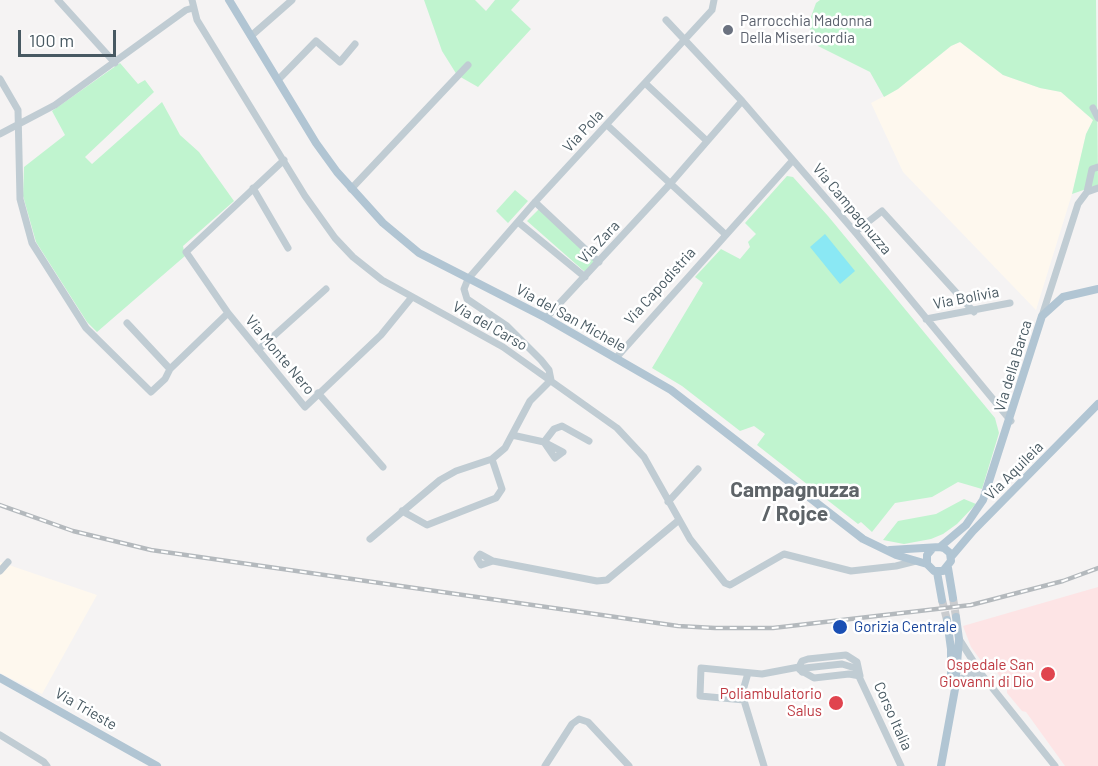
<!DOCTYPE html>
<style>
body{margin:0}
#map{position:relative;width:1098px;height:766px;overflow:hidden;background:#f5f3f3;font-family:Barlow,sans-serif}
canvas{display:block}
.scale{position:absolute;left:18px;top:30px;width:98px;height:27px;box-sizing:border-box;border:3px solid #485962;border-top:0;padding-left:8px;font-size:18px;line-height:21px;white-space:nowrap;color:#485962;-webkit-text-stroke:4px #fff;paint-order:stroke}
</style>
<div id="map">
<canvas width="1098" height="766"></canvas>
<div class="scale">100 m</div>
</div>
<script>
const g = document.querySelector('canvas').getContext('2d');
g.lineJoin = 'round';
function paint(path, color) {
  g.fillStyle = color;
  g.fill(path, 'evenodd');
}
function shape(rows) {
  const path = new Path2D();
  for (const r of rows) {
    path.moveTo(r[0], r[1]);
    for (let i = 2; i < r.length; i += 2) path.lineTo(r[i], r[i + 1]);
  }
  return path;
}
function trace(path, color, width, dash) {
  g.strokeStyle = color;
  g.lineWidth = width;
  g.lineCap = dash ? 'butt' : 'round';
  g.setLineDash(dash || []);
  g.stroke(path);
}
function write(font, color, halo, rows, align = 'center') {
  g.font = font + ' Barlow,sans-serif';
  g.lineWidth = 5;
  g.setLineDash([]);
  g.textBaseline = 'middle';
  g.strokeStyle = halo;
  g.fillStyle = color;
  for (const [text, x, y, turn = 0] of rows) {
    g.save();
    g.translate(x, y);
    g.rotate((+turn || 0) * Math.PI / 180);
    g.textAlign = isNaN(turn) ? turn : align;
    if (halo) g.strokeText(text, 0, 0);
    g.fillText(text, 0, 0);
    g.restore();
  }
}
const commercial = shape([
 [960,42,1003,75,1040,88,1061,92,1093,120,1086,134,1072,194,1036,310,903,172,871,103,898,89,951,46],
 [0,562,97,595,42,694,0,673]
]);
const medical = shape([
 [1098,587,1098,766,1065,766,1026,712,1022,711,1007,693,1007,685,989,663,982,662,971,647,963,626]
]);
const green = shape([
 [424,0,475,0,486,11,495,0,520,0,511,10,531,29,478,87,457,75,442,51],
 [820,0,1096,0,1098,185,1072,194,1086,134,1093,120,1061,92,1040,88,1003,75,960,42,951,46,898,89,884,97,870,72,818,46,808,25,816,3],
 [120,63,138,84,145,80,154,92,85,157,92,164,162,102,180,135,199,152,234,201,183,246,185,256,97,332,87,322,36,242,23,196,24,167,65,135,52,111],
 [787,176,793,177,828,216,995,418,999,433,982,489,958,482,932,497,895,503,872,532,861,522,858,524,757,445,765,434,754,426,740,431,682,386,652,368,703,283,695,277,721,249,740,259,750,247,748,242,756,234,745,223],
 [515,190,528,201,508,223,496,211],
 [539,209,595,262,585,272,527,221],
 [964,499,976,504,957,524,943,534,931,539,904,544,883,540,898,521,936,514]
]);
const water = shape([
 [825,234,855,271,840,284,810,247]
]);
const majorTunnel = shape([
 [953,598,956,617],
 [942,600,947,620]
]);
const minor = shape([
 [58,0,115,63],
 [192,0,197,20,305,196,335,238,353,257,382,280,503,347,617,428,644,457,690,539,725,583,730,585,784,554,851,571,896,566,916,561],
 [666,20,742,101,855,232,1011,421],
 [251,36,292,0],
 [0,79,18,110,20,199,32,243,86,328,151,392,165,379,170,369,228,313,305,407,381,335,412,297],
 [278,80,316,41,340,62,355,44],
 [645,83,707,141],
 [1093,108,1098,118],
 [607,125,725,234],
 [0,134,55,105,186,10,193,8],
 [253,188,288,248],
 [351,189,468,65],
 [1087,192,1092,169,1098,167],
 [535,202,599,262],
 [518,222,585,277],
 [855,232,882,211,974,312],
 [228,313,186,252,284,160],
 [1042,316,1078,204,1087,192,1098,188],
 [546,318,670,184,742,101],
 [926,319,1010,303],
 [127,323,170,369],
 [258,350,326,289],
 [616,358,793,160],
 [318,393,383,467],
 [512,435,544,442,554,429,562,426,589,441],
 [544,442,563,452,555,458,544,442],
 [668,502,698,469],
 [402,511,427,525,496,498,502,489,492,459],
 [370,539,440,480,456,471,492,459,505,448,530,401,551,380,549,370,541,360,507,326,467,299,464,289,468,279,535,202,712,10,714,0],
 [493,561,481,565,477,558,480,554,493,561,597,581,607,580,679,520],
 [0,571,8,562],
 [959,639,982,675,1055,766],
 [800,670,814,678,849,674,860,676],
 [802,672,805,668,842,664,855,668,901,766],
 [748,673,742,694,764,766],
 [956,681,972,674,982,675],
 [744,700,700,696,701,668,762,674,799,667,802,661,808,659,846,655,857,662,860,676],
 [0,735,44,762,47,766],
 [545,766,572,724,579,719,588,722,629,766]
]);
const major = shape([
 [229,0,316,143,337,172,383,223,419,253,546,318,671,390,863,539,896,555,927,564],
 [940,547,966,525,983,500,1042,316,1063,297,1098,289],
 [890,550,940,547,944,548,950,553,951,561,943,571,934,571,927,564,927,555,933,548],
 [951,557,973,531,1098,404],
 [948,568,953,598],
 [937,572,942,600],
 [947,620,951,649,951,676],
 [0,678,157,766],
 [941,766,955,689,959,639,956,617]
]);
const rail = shape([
 [0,505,73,531,151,550,678,626,715,628,773,628,971,605,1063,581,1098,568]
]);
const markers = [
 [728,30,6,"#6b7280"],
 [840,627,8,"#1a4fb4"],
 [1048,674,8,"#e0444e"],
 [836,703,8,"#e0444e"]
];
const worshipNames = [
 ["Parrocchia Madonna",740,21],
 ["Della Misericordia",740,38]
];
const streetNames = [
 ["Via Pola",583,131,-47],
 ["Via Campagnuzza",852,209,50],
 ["Via Zara",599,242,-47],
 ["Via Capodistria",660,286,-48],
 ["Via Bolivia",966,298,-11],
 ["Via del San Michele",571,318,29],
 ["Via del Carso",490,326,30],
 ["Via Monte Nero",280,355,50],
 ["Via della Barca",1013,366,-73],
 ["Via Aquileia",1014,471,-45],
 ["Via Trieste",86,709,30],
 ["Corso Italia",893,716,66]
];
const transitNames = [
 ["Gorizia Centrale",854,627]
];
const healthNames = [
 ["Ospedale San",1034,665],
 ["Giovanni di Dio",1034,682],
 ["Poliambulatorio",822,694],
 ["Salus",822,711]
];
const districtNames = [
 ["Campagnuzza",795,490],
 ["/ Rojce",795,514]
];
paint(commercial, '#fef8ee');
paint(medical, '#fde4e5');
paint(green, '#c0f4cf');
paint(water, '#8ae8f4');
trace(majorTunnel, '#cacccf', 8, [8, 4]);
trace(minor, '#c0ccd3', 7);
trace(major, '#b1c5d3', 8);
trace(rail, '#b4b9bd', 4.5);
trace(rail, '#fff', 2, [7]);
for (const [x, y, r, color] of markers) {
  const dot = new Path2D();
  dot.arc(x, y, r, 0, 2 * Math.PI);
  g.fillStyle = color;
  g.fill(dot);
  trace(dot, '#fff', 2);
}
write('15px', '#5b616d', '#fff', worshipNames, 'left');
write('15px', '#485962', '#fff', streetNames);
write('15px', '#164399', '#fff', transitNames, 'left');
write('15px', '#be3a42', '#fff', healthNames, 'right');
write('bold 21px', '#5e6468', '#fff', districtNames);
</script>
